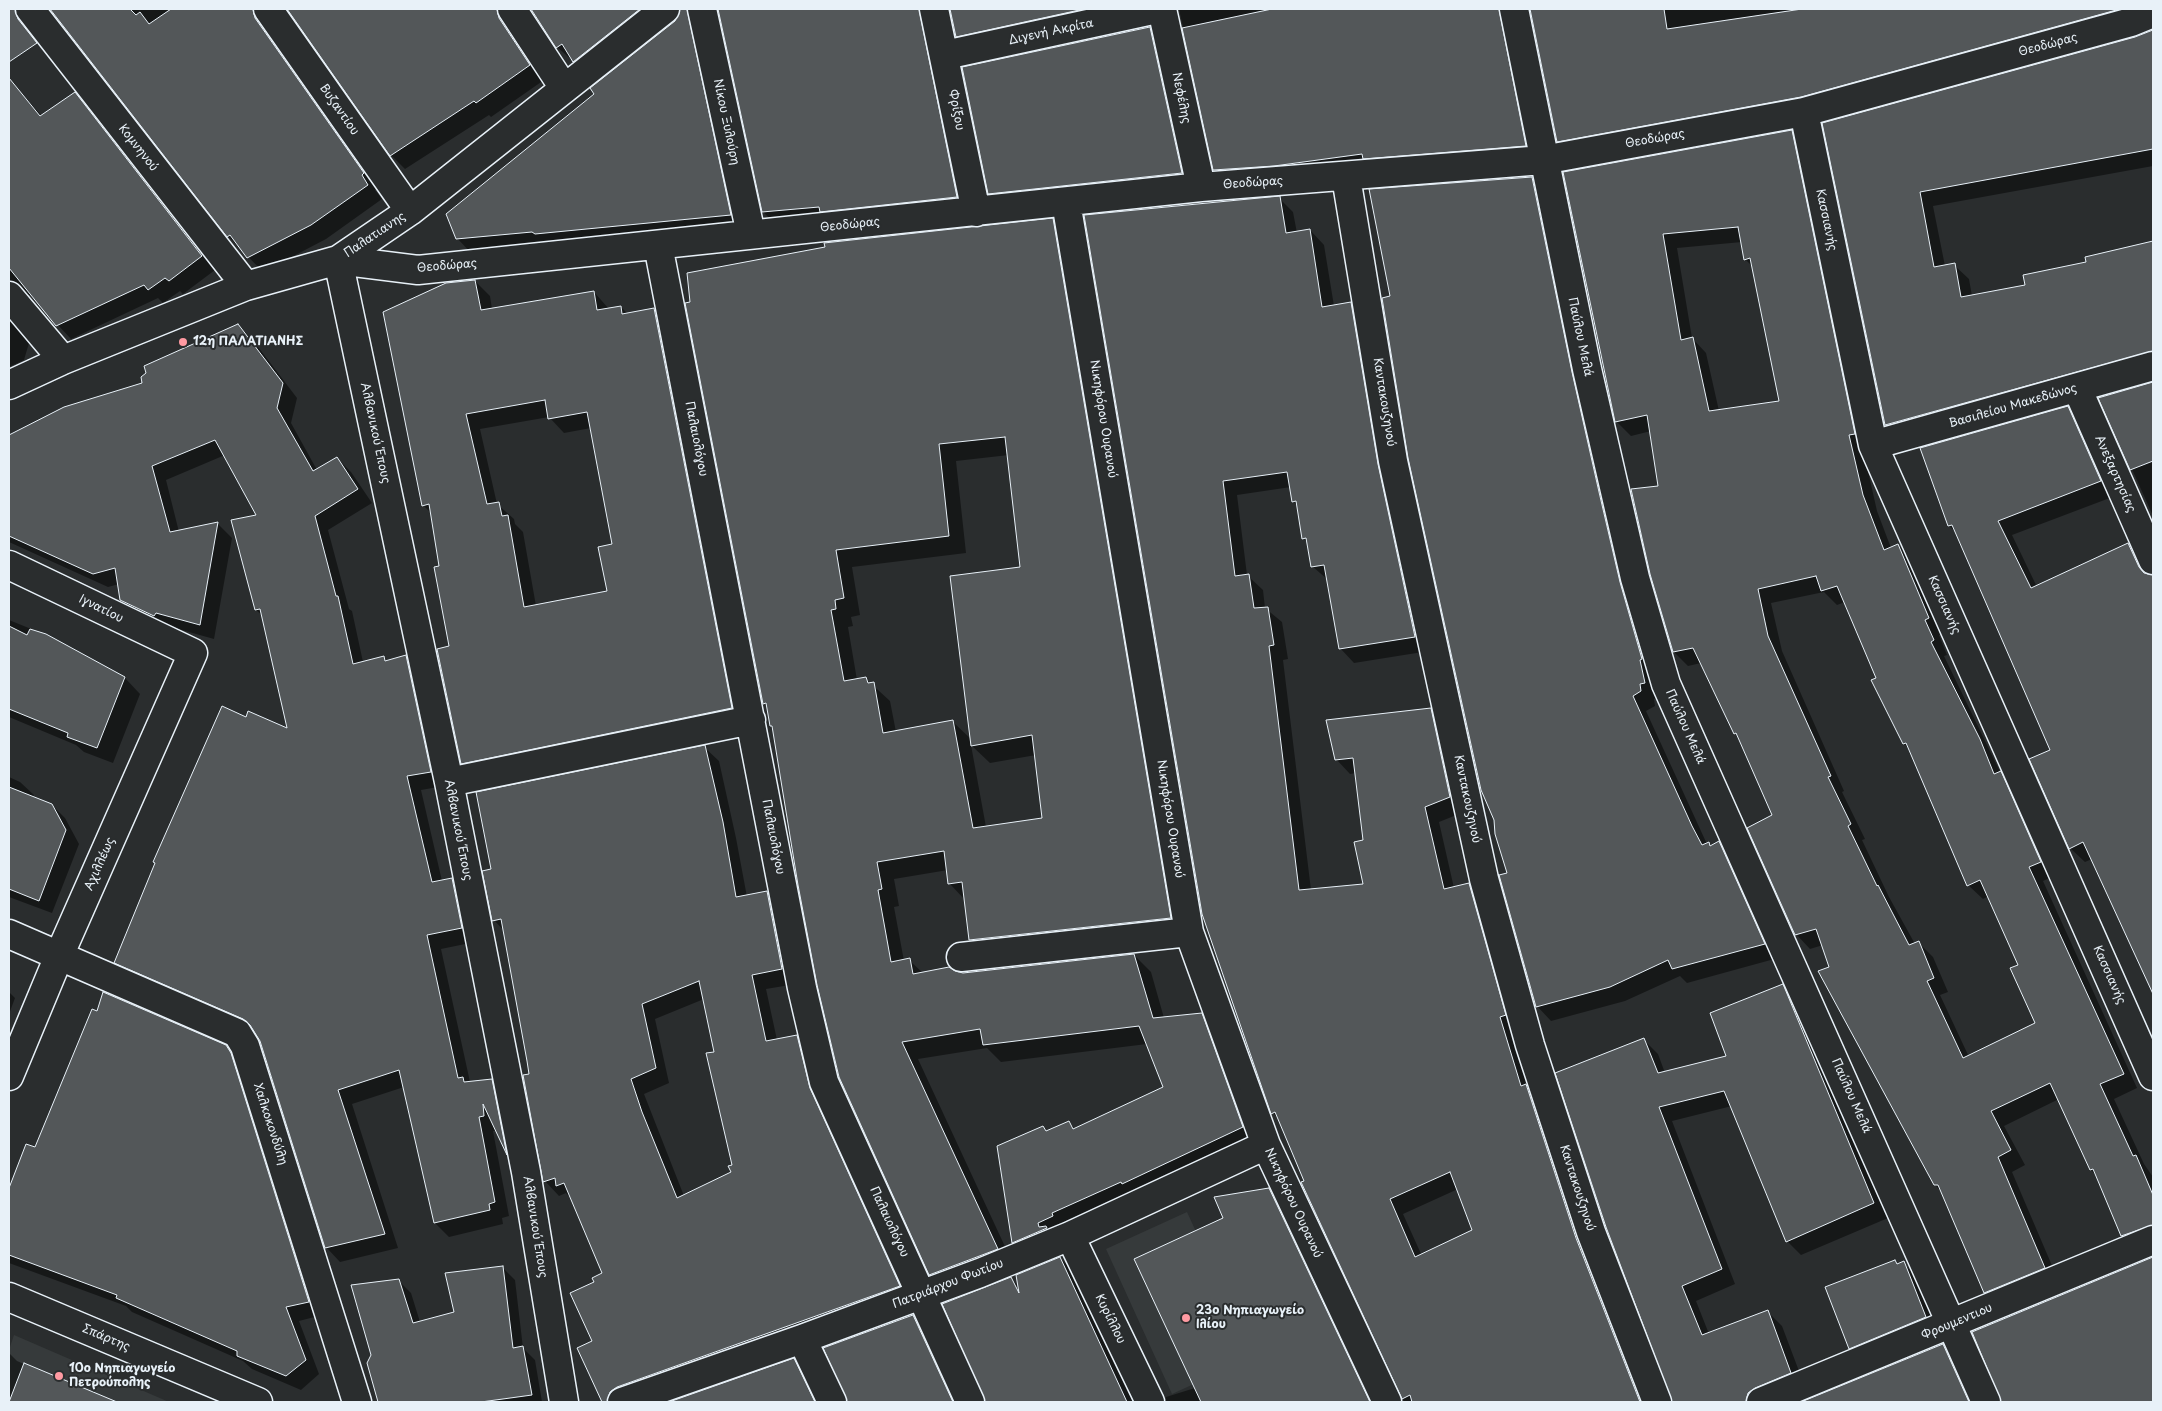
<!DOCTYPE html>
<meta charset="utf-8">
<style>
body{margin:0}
#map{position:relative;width:2162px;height:1411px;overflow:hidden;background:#2a2d2e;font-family:"Playpen Sans",sans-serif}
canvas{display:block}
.frame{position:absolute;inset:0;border:10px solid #e8f1f8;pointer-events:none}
</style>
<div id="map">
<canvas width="2162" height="1411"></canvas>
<div class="frame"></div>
</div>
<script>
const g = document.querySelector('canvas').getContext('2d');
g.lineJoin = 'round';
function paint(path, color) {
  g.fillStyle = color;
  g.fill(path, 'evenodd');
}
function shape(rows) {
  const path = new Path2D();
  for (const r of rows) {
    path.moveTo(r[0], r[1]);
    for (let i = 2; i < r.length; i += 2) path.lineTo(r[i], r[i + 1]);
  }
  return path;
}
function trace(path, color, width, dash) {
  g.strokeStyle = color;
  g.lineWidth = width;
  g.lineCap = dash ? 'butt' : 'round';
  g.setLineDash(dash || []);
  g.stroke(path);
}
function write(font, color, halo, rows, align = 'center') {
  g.font = font + ' "Playpen Sans",sans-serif';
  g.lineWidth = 4;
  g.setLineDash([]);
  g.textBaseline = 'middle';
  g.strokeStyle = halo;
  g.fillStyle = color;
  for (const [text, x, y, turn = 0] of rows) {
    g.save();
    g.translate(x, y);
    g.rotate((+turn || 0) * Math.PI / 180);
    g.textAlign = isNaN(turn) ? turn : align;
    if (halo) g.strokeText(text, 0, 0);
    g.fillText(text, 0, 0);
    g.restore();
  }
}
const built = shape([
 [1187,1212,1253,1357,1172,1394,1106,1249],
 [14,1335,169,1402,9,1402,9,1350]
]);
const shadow = shape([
 [9,9,45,9,9,39],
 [50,9,278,9,378,188,375,190,382,199,326,239,263,272,228,236],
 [288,9,522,9,544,80,491,117,489,115,405,169,391,155],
 [532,9,674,9,589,75,557,47],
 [681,9,712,9,745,229,471,253,457,238,596,94,676,22,681,15],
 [719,9,944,9,971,211,778,226,763,212],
 [950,9,1163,9,971,50,957,36],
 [1179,9,1524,9,1539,160,1229,184,1214,170],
 [1531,9,2153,9,2153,16,1572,155,1558,141],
 [1149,28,1163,41,1194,186,1003,206,989,193],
 [2153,31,2153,166,1933,206,1945,266,1954,265,1969,279,1972,296,2027,286,2127,248,2153,246,2153,368,1900,439,1886,424,1824,124,2137,38],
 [9,80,42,116,75,94,88,107,215,270,183,294,180,291,163,303,158,298,71,339,30,295,20,294,9,303],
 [1791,131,1806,146,1863,449,1877,511,1891,548,1898,545,1912,559,1943,633,1939,635,1947,655,1944,656,2001,774,2015,787,2054,876,2043,881,2137,1088,2114,1099,2144,1164,2153,1177,2153,1244,2136,1250,2122,1236,2097,1176,2091,1170,2059,1099,2004,1126,2025,1165,2012,1172,2059,1282,1999,1307,1985,1292,1942,1192,1935,1185,1830,967,1823,945,1810,949,1796,934,1774,816,1739,737,1701,663,1688,666,1674,652,1659,487,1651,431,1631,436,1616,421,1565,173],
 [1742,242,1745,259,1752,266,1781,402,1719,411,1706,353,1692,338,1677,248],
 [1824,592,1837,605,1845,602,1877,679,1873,681,1904,744,1909,748,1968,885,1983,899,1989,896,2019,965,2037,1024,1969,1057,1940,995,1948,992,1933,957,1919,943,1915,944,1889,897,1862,840,1865,839,1842,792,1844,791,1782,651,1771,603],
 [1532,178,1546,192,1659,698,1654,699,1655,706,1646,711,1706,842,1712,846,1719,843,1733,857,1778,958,1687,983,1680,976,1625,1001,1551,1021,1537,1006,1495,820,1391,297],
 [1279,198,1293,212,1297,233,1310,230,1324,245,1334,306,1350,304,1365,318,1429,651,1354,663,1340,648,1328,580,1312,566,1308,543,1303,538,1298,507,1293,501,1291,487,1237,495,1247,575,1263,590,1265,608,1282,622,1288,659,1283,660,1311,890,1365,885,1364,841,1356,773,1350,774,1336,759,1430,709,1445,723,1464,812,1439,822,1454,888,1469,884,1483,899,1648,1402,1404,1402,1281,1121,1273,1113,1203,914,1086,216],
 [1281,212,1283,212,1288,239,1286,240],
 [1458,1189,1474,1230,1422,1256,1403,1214],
 [1052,220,1070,237,1187,935,988,957,971,940,965,900,950,884,948,870,894,879,899,906,894,907,904,961,909,960,923,973,963,974,1134,955,1151,972,1164,1018,1201,1014,1219,1032,1259,1145,1030,1260,1013,1243,1043,1127,1048,1132,1069,1122,1075,1129,1164,1088,1147,1044,1001,1062,987,1048,918,1059,1014,1266,948,1292,930,1274,771,726,768,707,764,703,687,304],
 [1009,455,1021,568,972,740,953,722,896,732,890,701,866,679,857,680,848,627,853,626,851,617,860,615,852,567,966,553,956,461],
 [971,745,990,763,1036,755,1044,819,986,827],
 [475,281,490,296,492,309,594,292,609,309,621,307,628,314,654,309,669,324,746,723,477,778,462,763,441,567,432,514,423,505],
 [549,417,564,433,591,428,613,545,608,592,536,606,523,532,515,524,514,519,497,504,480,429],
 [9,317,29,343,24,360,9,367],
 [237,325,252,339,297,398,291,423,317,470,337,458,351,472,372,503,328,530,349,609,352,611,363,662,383,657,388,662,406,657,420,671,444,786,421,790,442,881,452,879,466,893,475,942,441,949,470,1082,491,1080,505,1094,520,1166,508,1154,497,1130,493,1131,509,1216,502,1218,503,1224,449,1237,435,1223,404,1087,352,1104,398,1248,340,1262,326,1247,261,1041,255,1031,130,976,115,962,246,719,289,730,263,616,256,610,257,516,225,455,166,480,179,532,218,524,232,538,214,639,171,627,169,629,136,614,121,600,119,584,108,587,9,542,9,436,64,408,143,384],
 [2153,383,2153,516,2100,398],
 [2068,408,2082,422,2115,496,2012,535,2037,587,2128,545,2143,559,2153,576,2153,993,2092,859,2085,862,2070,848,2052,751,1957,533,1949,526],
 [9,620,46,635,125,678,140,694,113,763,84,752,76,745,9,717],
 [704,747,719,761,736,838,747,897,767,893,781,907,796,984,766,989,777,1040,797,1036,811,1051,913,1300,630,1402,603,1402,579,1349,594,1342,595,1282,603,1274,572,1200,566,1193,559,1196,545,1181,530,1075,505,932,494,920,492,870],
 [704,999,734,1166,732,1173,684,1196,644,1094,669,1083,655,1019],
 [9,777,20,782,34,795,32,798,52,805,65,818,79,844,52,913,9,897],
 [1782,986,1797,1000,1888,1218,1801,1255,1787,1241,1732,1106,1672,1121,1735,1284,1696,1301,1709,1334,1767,1311,1782,1326,1805,1387,1772,1402,1673,1402,1644,1040,1658,1054,1665,1073,1728,1057],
 [9,992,15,998,9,1014],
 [226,1046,240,1061,322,1315,299,1321,319,1374,301,1390,252,1369,243,1361,132,1312,126,1306,9,1263,9,1206,36,1149],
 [1268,1189,1283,1203,1376,1402,1165,1402,1166,1397,1195,1388,1225,1218],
 [1060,1258,1075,1273,1134,1402,986,1402,986,1396,1011,1278,1019,1287],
 [2153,1258,2153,1375,2088,1402,2002,1402,1973,1332],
 [1894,1261,1898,1265,1903,1263,1916,1276,1938,1330,1863,1361,1850,1348],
 [503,1268,515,1280,523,1348,535,1360,542,1402,380,1402,368,1363,398,1280,411,1293,420,1322,455,1313],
 [913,1316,927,1330,960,1402,849,1402,847,1395],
 [1943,1345,1957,1360,1976,1402,1805,1402],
 [9,1353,17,1361,106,1399,109,1402,9,1402],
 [794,1360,808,1374,821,1402,672,1402]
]);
const building = shape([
 [9,9,15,9,18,19,37,43,9,62,9,9],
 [50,9,130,9,136,15,140,12,149,24,171,9,253,9,255,18,364,173,362,175,368,185,311,225,247,258,230,235,227,237,50,9],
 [287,9,497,9,499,18,530,65,476,103,474,101,390,156,287,9],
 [531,9,640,9,573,62,562,44,556,48,531,9],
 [680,9,687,9,731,215,535,234,532,232,456,239,446,214,594,94,590,88,675,21,680,9],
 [718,9,919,9,957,197,820,212,819,207,762,212,718,9],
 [950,9,1084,9,956,37,950,9],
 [1272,9,1499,9,1526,146,1363,159,1362,154,1274,166,1213,170,1182,28,1272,9],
 [1530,9,1664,9,1667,29,1802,9,2120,9,1801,97,1557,142,1530,9],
 [1150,27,1182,173,988,194,962,67,1150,27],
 [2153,30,2153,149,1920,192,1934,267,1955,263,1961,297,2025,285,2023,275,2086,262,2085,257,2153,241,2153,351,1885,425,1822,123,2135,37,2153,30],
 [9,78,40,116,75,92,202,256,169,281,165,278,148,290,144,285,56,326,9,268,9,78],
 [1792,130,1855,434,1849,435,1863,495,1884,550,1898,544,1929,618,1925,620,1934,640,1931,642,1980,739,1994,774,2001,771,2041,862,2029,867,2124,1074,2100,1084,2133,1156,2136,1155,2153,1195,2153,1225,2121,1236,2093,1169,2090,1170,2050,1083,1991,1111,2011,1150,1998,1157,2045,1268,1984,1293,1938,1185,1934,1185,1818,971,1829,967,1816,929,1795,935,1747,828,1772,815,1736,733,1734,734,1693,648,1673,652,1650,574,1631,489,1658,486,1647,415,1615,422,1563,172,1792,130],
 [1738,227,1744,260,1750,258,1779,401,1709,411,1693,337,1681,340,1663,234,1738,227],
 [1816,576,1821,591,1837,586,1876,678,1871,680,1903,744,1906,743,1967,886,1980,880,2018,965,2010,968,2035,1023,1963,1058,1927,981,1934,978,1919,941,1909,945,1878,885,1877,886,1848,826,1851,824,1828,777,1831,776,1768,636,1758,589,1816,576],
 [1532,177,1572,372,1599,492,1620,582,1642,659,1640,660,1645,683,1640,684,1641,691,1633,696,1692,826,1702,845,1709,842,1710,846,1719,841,1765,944,1672,969,1668,960,1610,987,1536,1007,1499,875,1507,873,1495,834,1494,820,1481,790,1408,458,1382,298,1390,296,1369,189,1532,177],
 [1280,196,1286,233,1310,229,1322,307,1351,302,1378,464,1415,637,1339,649,1324,565,1311,567,1306,538,1302,539,1296,501,1292,502,1287,472,1223,481,1235,576,1249,574,1254,608,1268,607,1274,645,1269,646,1299,890,1363,884,1354,842,1363,840,1353,758,1335,760,1326,720,1431,708,1450,797,1425,807,1444,889,1469,883,1506,1015,1500,1017,1521,1086,1526,1084,1576,1238,1640,1402,1412,1402,1410,1395,1402,1399,1301,1182,1304,1181,1275,1112,1271,1114,1202,914,1084,215,1280,196],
 [1450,1172,1472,1230,1415,1257,1390,1199,1450,1172],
 [1053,218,1171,918,969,940,962,882,948,884,944,851,877,862,882,889,878,890,891,962,910,958,913,974,949,967,955,971,963,973,1134,954,1153,1018,1202,1013,1243,1127,1122,1184,1121,1182,1052,1213,1053,1216,1038,1223,1039,1227,1046,1226,1047,1228,1012,1243,997,1146,1043,1126,1046,1131,1069,1121,1073,1129,1163,1087,1139,1026,983,1045,980,1029,902,1042,998,1249,929,1275,839,1077,817,985,798,885,772,726,770,726,766,703,763,704,685,303,690,302,687,273,825,247,824,243,1053,218],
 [1005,437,1020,567,950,576,971,746,1032,735,1042,818,973,828,953,720,883,733,874,682,868,683,866,677,844,681,831,610,836,609,835,600,844,598,836,550,949,536,939,444,1005,437],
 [475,280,481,310,594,291,597,310,621,306,622,314,654,308,732,708,461,764,437,649,449,646,434,567,439,566,429,504,422,506,383,312,446,283,475,280],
 [545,400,548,419,587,412,612,544,598,547,607,591,524,607,508,515,502,516,499,502,487,504,466,414,545,400],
 [238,324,283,383,277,408,313,471,337,457,358,489,315,516,336,596,338,596,353,664,384,656,385,661,406,655,431,772,407,776,432,882,452,878,462,928,427,935,458,1078,463,1077,464,1082,492,1079,507,1155,483,1104,484,1116,479,1117,495,1202,489,1204,490,1210,434,1223,399,1070,338,1090,385,1234,325,1248,260,1041,250,1025,243,1019,114,963,155,863,153,862,222,706,246,717,248,711,287,728,260,609,255,610,231,520,256,515,215,440,152,466,170,532,218,522,200,625,156,613,154,616,120,600,115,568,93,574,9,536,9,435,64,407,142,383,141,377,146,373,144,366,238,324],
 [2153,382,2153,461,2130,470,2098,398,2153,382],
 [2068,406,2101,481,1998,521,2031,588,2128,543,2139,567,2144,573,2153,575,2153,994,2083,842,2069,849,2029,759,2050,750,1952,525,1948,526,1920,448,2068,406],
 [9,626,27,635,30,629,46,634,125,677,97,748,67,737,68,733,9,709,9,626],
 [705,745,723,822,736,897,767,891,782,969,752,975,766,1041,797,1035,810,1088,900,1286,617,1387,610,1392,607,1402,602,1402,577,1348,592,1341,570,1293,594,1282,592,1278,602,1273,564,1183,556,1186,555,1178,543,1182,523,1075,529,1074,527,1061,501,919,492,921,482,871,491,869,476,792,705,745],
 [699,981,714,1052,706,1053,732,1165,728,1166,731,1172,677,1198,642,1112,631,1079,656,1068,642,1004,699,981],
 [9,787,52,804,66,830,39,901,9,889,9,787],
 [1783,984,1874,1203,1786,1242,1724,1091,1659,1107,1722,1269,1682,1286,1702,1335,1768,1310,1791,1373,1755,1388,1748,1393,1746,1402,1672,1402,1606,1227,1555,1073,1644,1038,1658,1073,1726,1056,1710,1013,1783,984],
 [103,992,226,1045,231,1053,309,1302,286,1307,306,1360,286,1376,237,1356,237,1351,116,1298,117,1295,9,1255,9,1188,26,1144,35,1147,92,1009,97,1011,103,992],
 [1269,1188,1370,1402,1201,1402,1134,1259,1223,1218,1214,1197,1269,1188],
 [1060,1257,1127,1402,985,1402,942,1304,1011,1277,1019,1293,1016,1275,1060,1257],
 [2153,1257,2153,1402,2001,1402,1972,1332,2153,1257],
 [1895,1260,1897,1264,1904,1261,1926,1317,1849,1349,1825,1287,1895,1260],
 [503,1266,513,1348,523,1346,532,1395,481,1402,378,1402,367,1363,371,1355,351,1285,399,1279,413,1323,454,1312,445,1273,503,1266],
 [913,1315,953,1402,847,1402,823,1348,913,1315],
 [1943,1344,1969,1402,1801,1402,1943,1344],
 [794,1358,815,1402,669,1402,794,1358],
 [24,1363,117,1402,9,1402,24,1363]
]);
const minor = shape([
 [30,9,246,286],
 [268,9,410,211],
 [512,9,564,88],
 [702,9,751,234],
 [934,9,976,212],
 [1162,9,1201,187],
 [1514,9,1587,369,1635,578,1666,684,1986,1402],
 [945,55,1157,9],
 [1804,112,1873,445,2153,1076],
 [1346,177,1393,461,1484,879,1530,1045,1591,1232,1657,1402],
 [1066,202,1189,932,1266,1145,1387,1402],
 [658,245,802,988,824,1082,970,1402],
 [9,296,63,360],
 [9,385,63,360,246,286,338,260,410,211,665,9],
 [2077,388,2153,560],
 [1873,445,2153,366],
 [9,565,193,653,59,956,9,1076],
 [449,782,751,720],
 [9,934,237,1033,245,1046,357,1402],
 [961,957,1189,932],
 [1070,1236,1150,1402],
 [9,1297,258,1402],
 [802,1339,832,1402],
 [564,1402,526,1172,449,782,338,260,418,270,1201,187,1543,160,1804,112,2131,22,2153,13],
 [622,1402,802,1339,980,1273,1070,1236,1266,1145],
 [1761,1402,2153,1240]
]);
const markers = [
 [183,342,5,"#ff9aa2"],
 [1186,1318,5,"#ff9aa2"],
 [59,1376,5,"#ff9aa2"]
];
const streetNames = [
 ["Διγενή Ακρίτα",1051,32,-12],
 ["Θεοδώρας",2048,45,-15],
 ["Νεφέλης",1181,98,78],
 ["Βυζαντίου",339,110,55],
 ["Φρίξου",956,110,79],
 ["Νίκου Ξυλούρη",726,122,78],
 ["Θεοδώρας",1655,139,-10],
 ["Κομνηνού",138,148,52],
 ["Θεοδώρας",1253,183,-4],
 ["Κασσιανής",1826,220,78],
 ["Θεοδώρας",850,225,-6],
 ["Παλατιανης",375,235,-34],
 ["Θεοδώρας",447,266,-5],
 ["Παύλου Μελά",1580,337,78],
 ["Καντακουζηνού",1384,402,81],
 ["Βασιλείου Μακεδώνος",2013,406,-16],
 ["Νικηφόρου Ουρανού",1103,419,81],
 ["Αλβανικού Έπους",375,433,78],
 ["Παλαιολόγου",696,439,79],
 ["Ανεξαρτησίας",2115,474,66],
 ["Κασσιανής",1944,605,66],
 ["Ιγνατίου",101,609,26],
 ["Παύλου Μελά",1685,727,66],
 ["Καντακουζηνού",1467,799,78],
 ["Νικηφόρου Ουρανού",1170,819,81],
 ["Αλβανικού Έπους",458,830,79],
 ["Παλαιολόγου",773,837,79],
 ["Αχιλλέως",100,864,-66],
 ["Κασσιανής",2109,975,66],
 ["Παύλου Μελά",1851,1096,66],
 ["Χαλκοκονδύλη",270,1124,72],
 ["Καντακουζηνού",1577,1188,72],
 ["Νικηφόρου Ουρανού",1293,1203,65],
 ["Παλαιολόγου",889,1222,65],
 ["Αλβανικού Έπους",535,1227,81],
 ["Πατριάρχου Φωτίου",948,1284,-21],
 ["Κυρίλλου",1110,1319,64],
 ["Φρουμεντιου",1957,1322,-23],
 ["Σπάρτης",106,1338,23]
];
const poiNames = [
 ["12η ΠΑΛΑΤΙΑΝΗΣ",193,342],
 ["23ο Νηπιαγωγείο",1196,1311],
 ["Ιλίου",1196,1325],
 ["10ο Νηπιαγωγείο",69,1369],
 ["Πετρούπολης",69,1383]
];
paint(built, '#363a3b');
paint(shadow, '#0007');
paint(building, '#535759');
trace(building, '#e8f1f8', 1);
trace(minor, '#e8f1f8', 31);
trace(minor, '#2a2d2e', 28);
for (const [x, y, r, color] of markers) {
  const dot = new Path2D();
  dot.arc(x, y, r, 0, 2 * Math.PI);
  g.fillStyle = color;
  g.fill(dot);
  trace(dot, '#2a2d2e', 2);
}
write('12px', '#e8f1f8', '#2a2d2e', streetNames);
write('bold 12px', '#e8f1f8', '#2a2d2e', poiNames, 'left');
</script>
